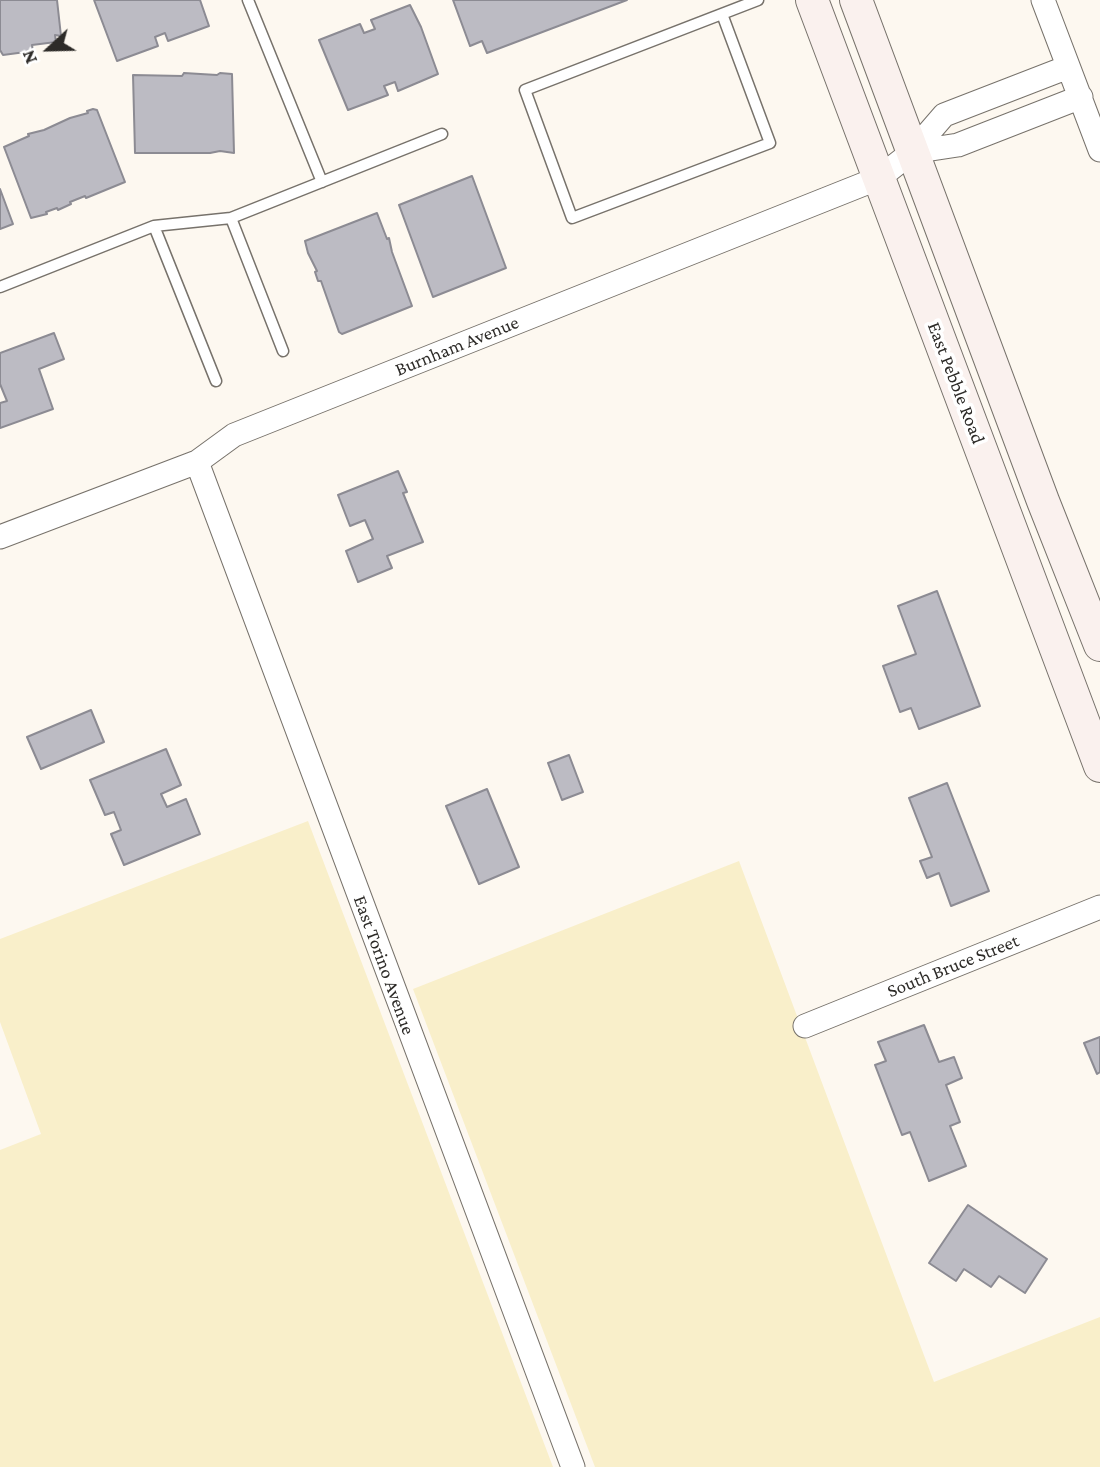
<!DOCTYPE html>
<style>
body{margin:0}
#map{position:relative;width:1100px;height:1467px;overflow:hidden;background:#fdf8f0;font-family:"Crimson Pro",serif}
canvas{display:block}
.north{position:absolute;left:14px;top:14px;width:70px;height:70px;-webkit-text-stroke:5px #fff;paint-order:stroke;rotate:248deg;font-size:19px;font-weight:700;line-height:28px;text-align:center;color:#2d2b28}
.north::after{content:'';display:block;margin:auto;width:24px;height:32px;background:#2d2b28;clip-path:polygon(50% 0,100% 100%,50% 72%,0 100%)}
</style>
<div id="map">
<canvas width="1100" height="1467"></canvas>
<div class="north">N</div>
</div>
<script>
const g = document.querySelector('canvas').getContext('2d');
g.lineJoin = 'round';
function paint(path, color) {
  g.fillStyle = color;
  g.fill(path, 'evenodd');
}
function shape(rows) {
  const path = new Path2D();
  for (const r of rows) {
    path.moveTo(r[0], r[1]);
    for (let i = 2; i < r.length; i += 2) path.lineTo(r[i], r[i + 1]);
  }
  return path;
}
function trace(path, color, width, dash) {
  g.strokeStyle = color;
  g.lineWidth = width;
  g.lineCap = dash ? 'butt' : 'round';
  g.setLineDash(dash || []);
  g.stroke(path);
}
function write(font, color, halo, rows, align = 'center') {
  g.font = font + ' "Crimson Pro",serif';
  g.lineWidth = 7;
  g.setLineDash([]);
  g.textBaseline = 'middle';
  g.strokeStyle = halo;
  g.fillStyle = color;
  for (const [text, x, y, turn = 0] of rows) {
    g.save();
    g.translate(x, y);
    g.rotate((+turn || 0) * Math.PI / 180);
    g.textAlign = isNaN(turn) ? turn : align;
    if (halo) g.strokeText(text, 0, 0);
    g.fillText(text, 0, 0);
    g.restore();
  }
}
const sand = shape([
 [308,821,553,1467,0,1467,0,1150,41,1134,0,1022,0,939],
 [739,861,934,1382,1100,1317,1100,1467,595,1467,413,989]
]);
const building = shape([
 [0,0,57,0,61,36,55,35,56,42,32,45,33,51,3,55,0,50,0,0],
 [94,0,200,0,209,26,168,41,165,33,155,37,158,46,117,61,94,0],
 [453,0,627,0,487,53,482,41,470,46,453,0],
 [410,5,421,27,438,74,398,91,395,82,384,86,388,95,348,110,319,40,360,24,364,33,375,29,371,20,410,5],
 [184,73,217,75,220,73,232,74,234,153,220,151,210,153,135,153,133,75,182,76,184,73],
 [93,109,97,110,125,182,86,198,85,196,70,202,71,204,58,210,57,208,46,212,47,214,31,218,4,147,29,136,28,134,44,130,70,118,88,113,87,111,93,109],
 [472,176,506,268,433,297,399,205,472,176],
 [0,189,13,224,0,229,0,189],
 [377,213,387,239,389,238,392,252,412,306,342,334,339,332,321,281,318,281,315,272,317,271,308,253,305,241,377,213],
 [54,333,64,359,39,369,53,409,0,428,0,403,7,401,0,384,0,353,54,333],
 [398,471,407,492,403,493,423,542,387,556,392,568,358,582,346,551,373,539,365,520,350,526,338,495,398,471],
 [937,591,980,706,919,729,911,708,900,712,883,666,916,654,898,606,937,591],
 [91,710,104,742,41,769,27,737,91,710],
 [166,749,181,785,161,794,167,807,186,799,200,834,124,865,111,834,121,830,114,812,105,815,90,780,166,749],
 [569,755,583,792,562,800,548,763,569,755],
 [947,783,989,891,951,906,939,873,927,878,920,861,932,857,909,798,947,783],
 [487,789,519,867,479,884,446,806,487,789],
 [924,1025,939,1062,954,1057,962,1078,946,1085,960,1122,950,1126,966,1166,929,1181,910,1132,902,1135,875,1065,886,1061,878,1042,924,1025],
 [1100,1037,1100,1072,1097,1074,1084,1043,1100,1037],
 [968,1205,1047,1259,1025,1293,999,1276,991,1287,964,1269,956,1281,929,1263,968,1205]
]);
const lane = shape([
 [248,0,322,182],
 [722,14,770,143,572,218,525,90,758,0],
 [231,218,283,351],
 [154,226,216,381],
 [0,287,154,226,231,218,442,134]
]);
const street = shape([
 [1043,0,1100,150],
 [912,152,958,145,1081,97],
 [197,462,573,1467],
 [0,537,197,462,234,435,879,178,912,152,944,115,1068,67],
 [805,1026,1100,907]
]);
const secondary = shape([
 [812,0,1100,766],
 [856,0,1043,501,1100,645]
]);
const streetNames = [
 ["Burnham Avenue",457,346,-22],
 ["East Pebble Road",956,383,69],
 ["East Torino Avenue",384,965,70],
 ["South Bruce Street",953,966,-22]
];
paint(sand, '#f9efca');
paint(building, '#bcbbc3');
trace(building, '#8c8b93', 2);
trace(lane, '#77726b', 13);
trace(street, '#77726b', 25);
trace(secondary, '#77726b', 34);
trace(lane, '#fff', 10);
trace(street, '#fff', 23);
trace(secondary, '#faf1ee', 32);
write('19px', '#2d2b28', '#fff', streetNames);
</script>
